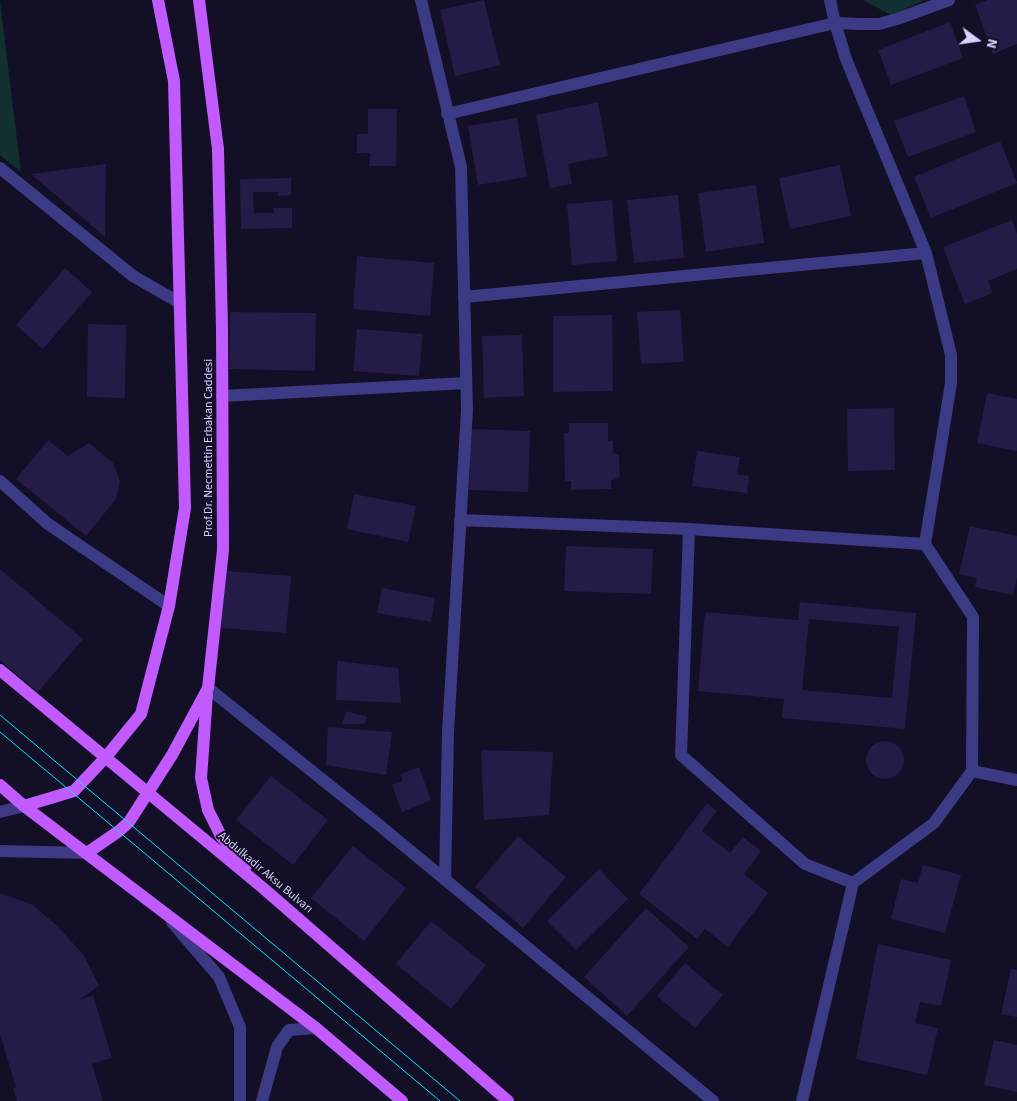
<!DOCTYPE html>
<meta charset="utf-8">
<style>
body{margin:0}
#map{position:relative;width:1017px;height:1101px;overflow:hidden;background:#130f26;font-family:"Source Sans 3",sans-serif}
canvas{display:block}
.north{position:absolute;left:952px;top:15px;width:50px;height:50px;-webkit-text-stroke:4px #130f26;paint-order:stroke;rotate:104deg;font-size:14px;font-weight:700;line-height:20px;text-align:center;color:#d9d4ff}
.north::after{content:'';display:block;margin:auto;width:18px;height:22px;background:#d9d4ff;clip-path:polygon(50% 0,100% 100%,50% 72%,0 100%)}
</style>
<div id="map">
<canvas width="1017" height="1101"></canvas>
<div class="north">N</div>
</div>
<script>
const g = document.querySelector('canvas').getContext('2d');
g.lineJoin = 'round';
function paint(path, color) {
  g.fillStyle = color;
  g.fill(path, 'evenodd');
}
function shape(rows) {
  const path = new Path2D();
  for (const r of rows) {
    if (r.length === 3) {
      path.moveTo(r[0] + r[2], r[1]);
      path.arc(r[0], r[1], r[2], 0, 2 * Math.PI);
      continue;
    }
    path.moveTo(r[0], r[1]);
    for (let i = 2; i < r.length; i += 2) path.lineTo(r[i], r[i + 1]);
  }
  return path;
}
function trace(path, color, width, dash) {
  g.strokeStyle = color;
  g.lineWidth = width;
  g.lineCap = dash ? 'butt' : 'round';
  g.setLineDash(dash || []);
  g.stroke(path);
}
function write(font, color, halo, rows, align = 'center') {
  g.font = font + ' "Source Sans 3",sans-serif';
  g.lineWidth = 4;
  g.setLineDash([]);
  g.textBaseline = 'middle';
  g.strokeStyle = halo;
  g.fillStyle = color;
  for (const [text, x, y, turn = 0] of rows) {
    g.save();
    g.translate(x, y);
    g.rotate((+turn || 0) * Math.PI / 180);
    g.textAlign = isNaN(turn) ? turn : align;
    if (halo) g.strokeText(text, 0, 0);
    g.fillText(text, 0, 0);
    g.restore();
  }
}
const green = shape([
 [863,0,925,0,891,15],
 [0,1,21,172,0,155]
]);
const building = shape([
 [484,0,500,65,455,76,440,10],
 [987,0,1017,0,1017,44,993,54,975,5],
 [950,22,963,58,891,85,878,50],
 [964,96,976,132,908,157,894,121],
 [598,102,608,156,568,164,572,184,550,188,536,115],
 [368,109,397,109,396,166,369,166,370,153,357,153,357,134,368,134],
 [517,118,527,177,478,185,468,126],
 [1000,141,1017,183,931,218,914,177],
 [106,164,105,237,31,174],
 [840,165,851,216,790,229,779,178],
 [291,178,291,195,278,196,278,192,253,192,254,213,274,213,273,208,292,208,292,228,241,229,240,179],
 [756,185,764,243,706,252,698,193],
 [678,195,684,258,634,263,627,200],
 [612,200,617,261,572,265,567,204],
 [1012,220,1017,234,1017,269,988,281,993,293,965,304,943,247],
 [357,256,434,263,430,316,353,309],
 [65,268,92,292,43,349,16,325],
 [680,310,684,362,641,364,637,312],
 [230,312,316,313,315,371,229,369],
 [612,315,613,391,553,392,553,316],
 [88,324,126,325,125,398,87,397],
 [357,329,423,334,419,376,353,371],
 [522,335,524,396,484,398,482,336],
 [987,393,1017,399,1017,451,977,443],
 [894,408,895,470,848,471,847,409],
 [569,423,608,423,608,441,613,441,613,452,619,456,620,477,611,481,611,489,571,490,571,481,565,481,564,433,569,433],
 [471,429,530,431,528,492,469,490],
 [48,440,68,456,89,443,113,463,120,481,116,499,86,536,16,479],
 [697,451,740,457,737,474,749,476,747,493,692,486],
 [354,494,416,506,408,542,347,529],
 [970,526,1017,536,1017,577,1013,595,975,587,977,578,959,574],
 [566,546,653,549,651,594,564,591],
 [0,569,83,639,38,692,0,660],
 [226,571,291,576,286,633,221,628],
 [382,588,435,598,431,622,377,613],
 [800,602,916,613,905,729,782,718,784,699,698,691,705,612,798,620],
 [809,619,899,627,892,698,802,690],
 [337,661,398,668,401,703,336,700],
 [346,711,368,717,364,724,342,724],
 [328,727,392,732,386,775,326,765],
 [885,760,19],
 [481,750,553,752,549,815,484,820],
 [419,767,431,800,402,812,392,785,403,781,400,774],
 [271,776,328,820,293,865,236,820],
 [707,803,717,811,702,831,730,853,743,837,761,851,744,874,768,893,728,947,705,929,697,939,639,894],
 [518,836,566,877,523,928,475,887],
 [353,846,406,888,364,941,311,898],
 [923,865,961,875,945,933,891,919,901,879,918,883],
 [599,869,628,899,576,950,547,921],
 [0,893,33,905,56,925,83,954,99,986,79,1000,93,995,112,1058,92,1064,103,1101,17,1101,13,1088,16,1087,0,1034],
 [646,908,689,947,627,1016,584,977],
 [431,921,486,965,451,1009,396,964],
 [878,944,951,960,941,1006,920,1002,915,1023,938,1028,927,1075,856,1059],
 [685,963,723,995,695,1028,657,996],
 [1011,968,1017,970,1017,1017,1001,1014],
 [994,1040,1017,1045,1017,1092,984,1085]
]);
const minor = shape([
 [421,0,461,167,467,410,448,732,445,880],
 [830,0,835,23,860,24,879,24,897,19,949,0],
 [447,114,835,23,846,59,926,253,951,355,951,383,925,544,973,617,972,771,934,823,853,883,802,1101],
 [0,168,133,276,180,303],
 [464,297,926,253],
 [222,396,466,383],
 [0,481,48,524,169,606],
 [460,520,689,529,925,544],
 [689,529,681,755,805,864,853,883],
 [208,688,379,825,713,1101],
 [972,771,1017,780],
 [0,812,24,806],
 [0,851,87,853],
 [172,922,219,977,240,1027,240,1101],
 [262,1101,277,1047,289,1030,316,1028]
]);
const major = shape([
 [0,670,263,888,508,1101],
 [207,694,201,778,208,810,221,836,246,866],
 [0,785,24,806,316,1028,402,1101],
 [24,806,74,791,106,757,141,714,169,606,185,508,174,81,158,0],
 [87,853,119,831,129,822,172,755,208,688,223,550,222,330,218,149,199,0]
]);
const tram = shape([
 [0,715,460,1101],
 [0,732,440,1101]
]);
const streetNames = [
 ["Prof.Dr. Necmettin Erbakan Caddesi",209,448,-90],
 ["Abdulkadir Aksu Bulvarı",265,873,40]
];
paint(green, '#12302f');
paint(building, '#241b47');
trace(minor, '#3d3a85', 12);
trace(major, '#c25bff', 12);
trace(tram, '#00e5ff', 1);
write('12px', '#d9d4ff', '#130f26', streetNames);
</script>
